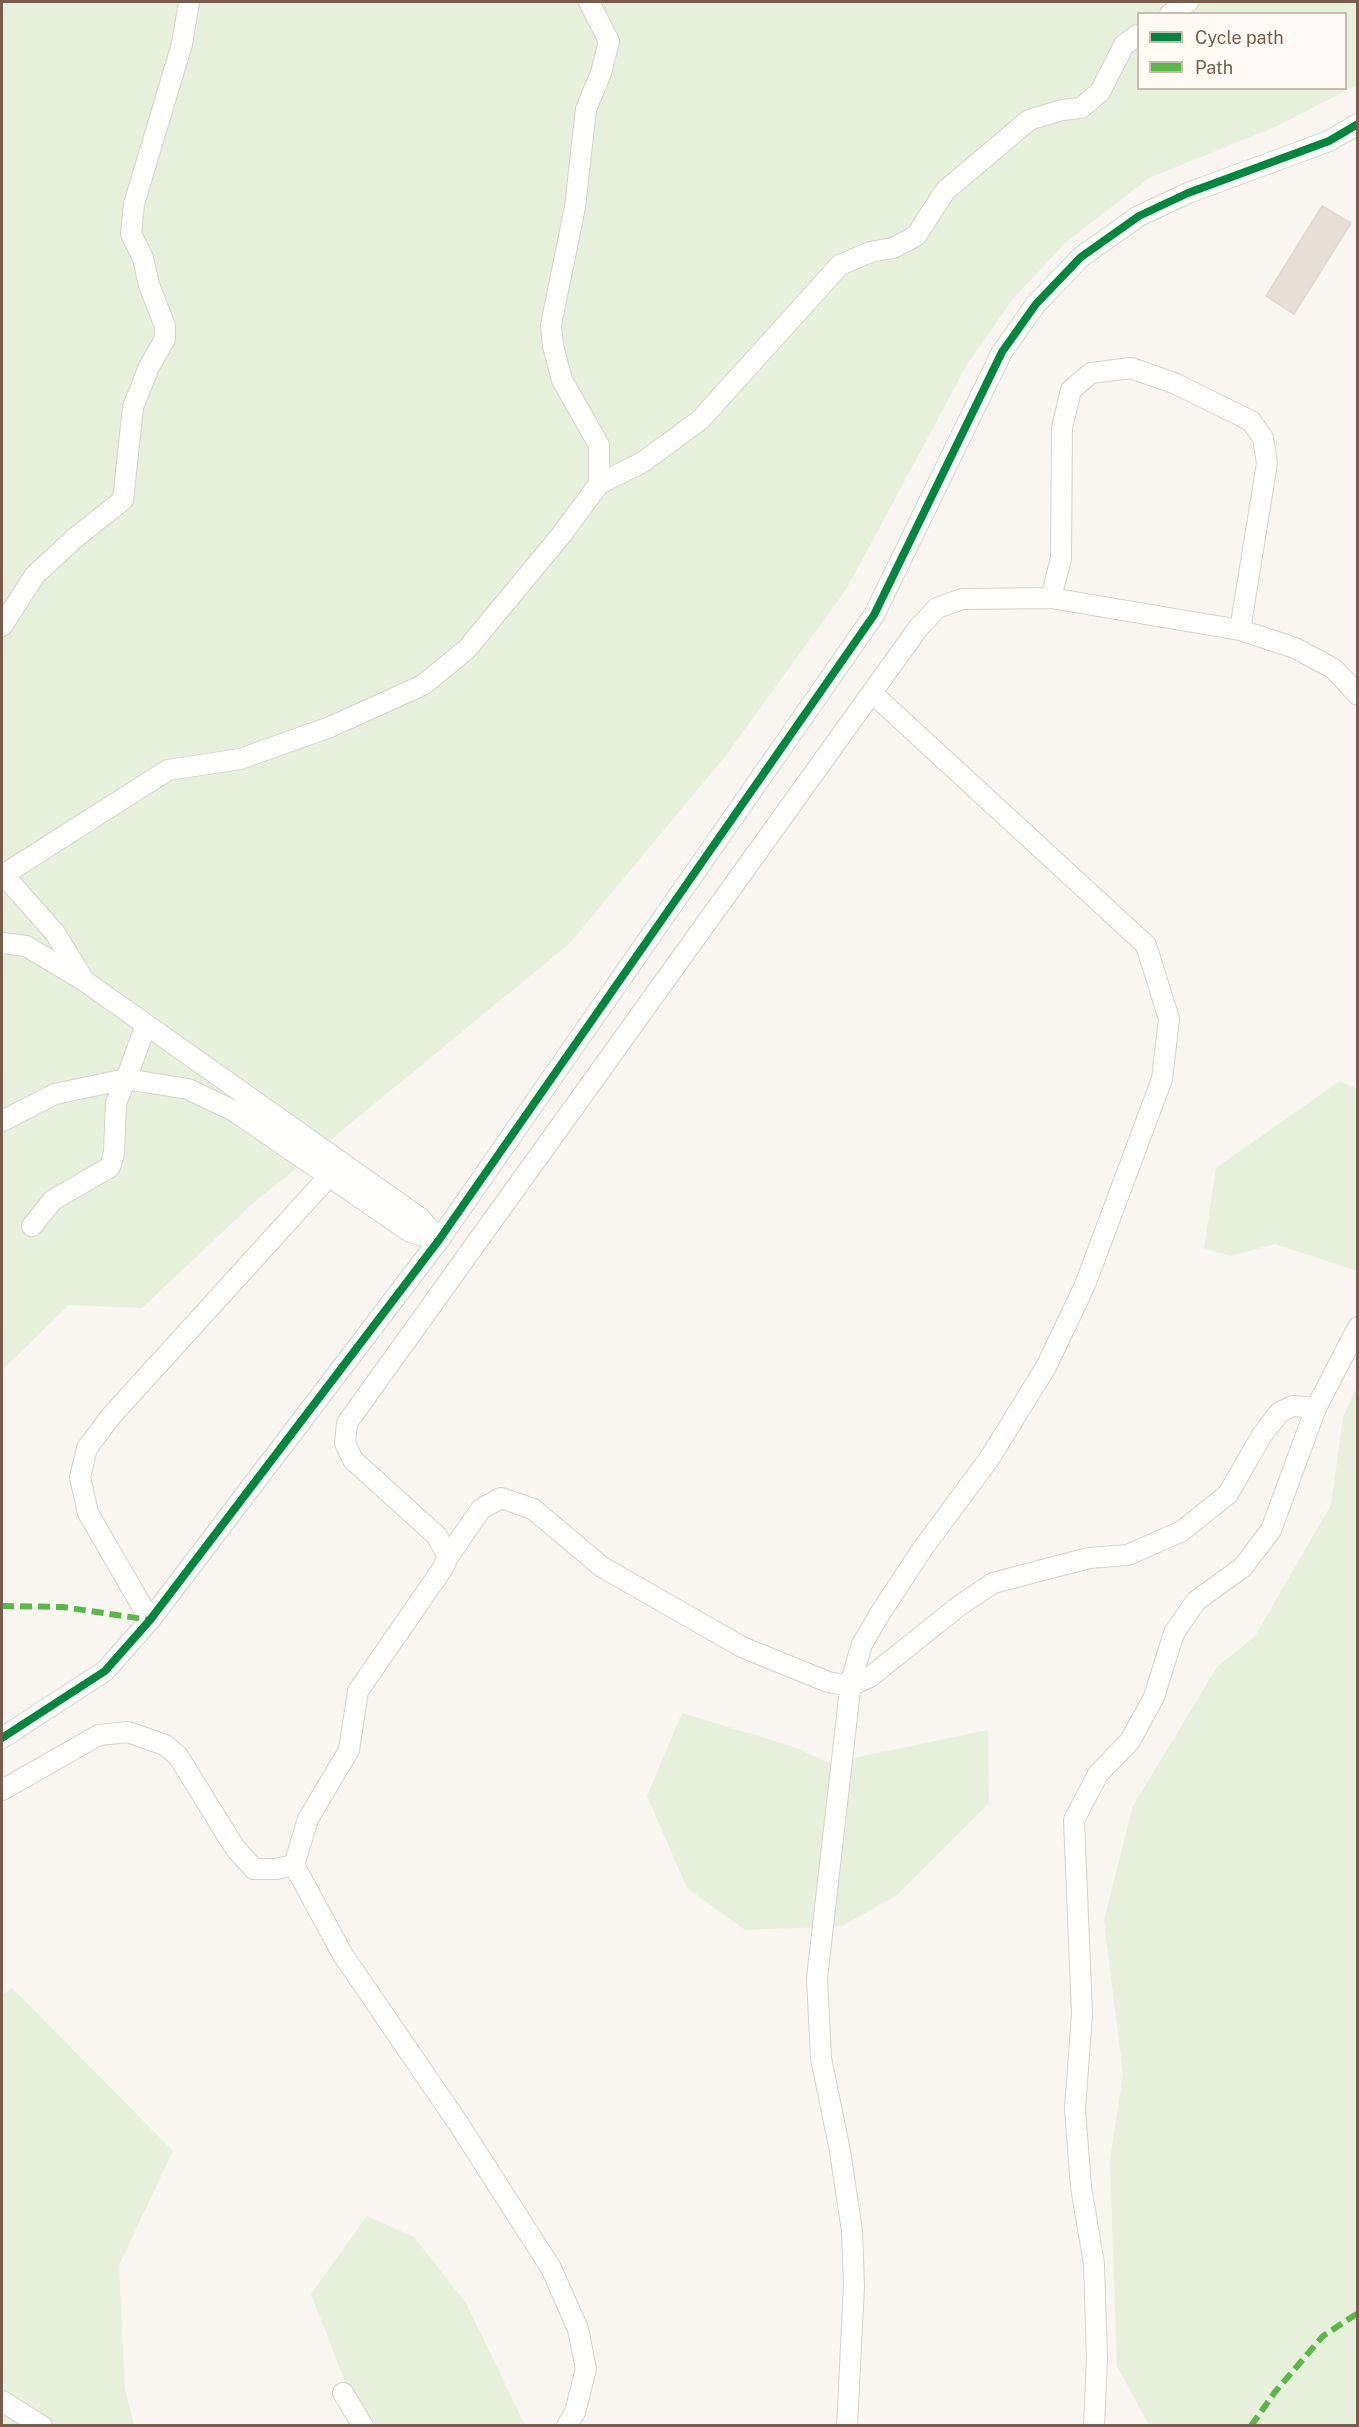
<!DOCTYPE html>
<style>
body{margin:0}
#map{position:relative;width:1359px;height:2427px;overflow:hidden;background:#f9f5f0;font-family:"Public Sans",sans-serif}
canvas{display:block}
.frame{position:absolute;inset:0;border:3px solid #7a5c4d;pointer-events:none}
.legend{position:absolute;left:1137px;top:12px;width:210px;height:78px;box-sizing:border-box;background:#fffaf3;border:2px solid #cabbb1;margin:0;padding:8px 10px;list-style:none;font-size:18px;color:#7a5c4d}
.legend li{display:flex;align-items:center;gap:12px;height:30px}
.legend b{width:30px;border:2px solid #cabbb1}
</style>
<div id="map">
<canvas width="1359" height="2427"></canvas>
<div class="frame"></div>
<ul class="legend">
<li><b style="height:8px;background:#00873e"></b>Cycle path</li>
<li><b style="height:8px;background:#58b947"></b>Path</li>
</ul>
</div>
<script>
const g = document.querySelector('canvas').getContext('2d');
g.lineJoin = 'round';
function paint(path, color) {
  g.fillStyle = color;
  g.fill(path, 'evenodd');
}
function shape(rows) {
  const path = new Path2D();
  for (const r of rows) {
    path.moveTo(r[0], r[1]);
    for (let i = 2; i < r.length; i += 2) path.lineTo(r[i], r[i + 1]);
  }
  return path;
}
function trace(path, color, width, dash) {
  g.strokeStyle = color;
  g.lineWidth = width;
  g.lineCap = dash ? 'butt' : 'round';
  g.setLineDash(dash || []);
  g.stroke(path);
}
const green = shape([
 [2,2,1357,2,1357,85,1275,127,1149,178,1066,242,1012,300,968,363,847,588,724,758,570,943,250,1206,142,1308,69,1305,2,1370],
 [1138,14,1346,14,1346,88,1138,88],
 [1340,1081,1357,1089,1357,1271,1275,1244,1230,1256,1204,1248,1216,1168],
 [1357,1386,1357,2425,1149,2425,1117,2366,1110,2160,1123,2074,1104,1920,1133,1806,1217,1667,1255,1636,1331,1505,1343,1417],
 [682,1713,791,1746,829,1763,988,1730,989,1803,897,1895,842,1926,745,1930,687,1888,647,1796],
 [12,1988,173,2151,119,2265,125,2389,134,2425,2,2425,2,1995],
 [367,2216,414,2237,466,2303,525,2425,362,2425,311,2294]
]);
const building = shape([
 [1322,206,1351,223,1294,314,1266,296,1322,206]
]);
const minor = shape([
 [1170,14,1188,2],
 [599,484,643,462,700,420,840,265,870,252,893,248,916,236,945,191,1029,120,1062,110,1081,108,1100,92,1124,45,1138,35],
 [1051,598,1061,558,1062,428,1071,390,1091,373,1131,368,1174,383,1251,421,1263,438,1267,463,1240,630],
 [2,626,35,575,75,538,123,500,133,407,149,367,165,339,165,326,149,285,143,258,131,234,134,204,182,44,189,2],
 [2,873,55,933,82,977],
 [3,875,168,770,240,759,330,727,423,685,467,649,562,534,599,484,599,445,562,380,553,346,551,325,575,207,586,109,601,73,609,41,589,2],
 [2,943,26,946,83,980,420,1218,439,1240],
 [2,1121,55,1094,126,1079,146,1025],
 [32,1226,53,1200,110,1167,114,1153,116,1103,126,1079,188,1089,234,1111,410,1232,439,1240],
 [448,1557,481,1509,501,1498,513,1502,533,1509,602,1567,742,1647,828,1682,850,1686,870,1677,959,1606,993,1583,1089,1558,1128,1555,1182,1531,1228,1494,1262,1435,1280,1412,1293,1406,1316,1408],
 [150,1620,88,1513,80,1477,87,1448,112,1415,341,1163],
 [2,1738,105,1671,150,1620,439,1240,874,615,1002,352,1036,304,1081,257,1139,216,1188,193,1329,141,1358,124],
 [2,1790,99,1735,128,1732,165,1745,178,1756,235,1848,254,1869,276,1869,294,1865],
 [343,2393,363,2426],
 [2,2401,42,2426],
 [567,2426,575,2412,586,2369,578,2329,551,2268,458,2123,343,1955,294,1865,308,1819,349,1750,358,1691,443,1568,448,1557,437,1536,353,1460,345,1443,347,1423,919,627,937,608,962,599,1051,598,1240,630,1295,648,1334,669,1358,695],
 [847,2426,854,2286,852,2231,840,2151,821,2058,817,1978,851,1681,862,1644,881,1612,923,1548,989,1459,1046,1367,1085,1285,1162,1079,1169,1019,1146,945,872,693],
 [1094,2426,1097,2359,1094,2264,1081,2187,1075,2109,1082,2014,1074,1820,1098,1774,1130,1741,1154,1697,1174,1633,1196,1601,1243,1567,1271,1530,1316,1408,1358,1327]
]);
const quiet = shape([
 [2,1606,63,1607,150,1620],
 [1251,2426,1275,2392,1323,2336,1358,2313]
]);
const cycleway = shape([
 [2,1738,105,1671,150,1620,439,1240,874,615,1002,352,1036,304,1081,257,1139,216,1188,193,1329,141,1358,124]
]);
paint(green, '#e7f0db');
paint(building, '#e6ded7');
trace(building, '#e2d8d2', 1.5);
trace(minor, '#d7d1cb', 22);
trace(minor, '#fefefd', 20);
trace(quiet, '#58b947', 6, [12, 6]);
trace(cycleway, '#00873e', 8);
</script>
